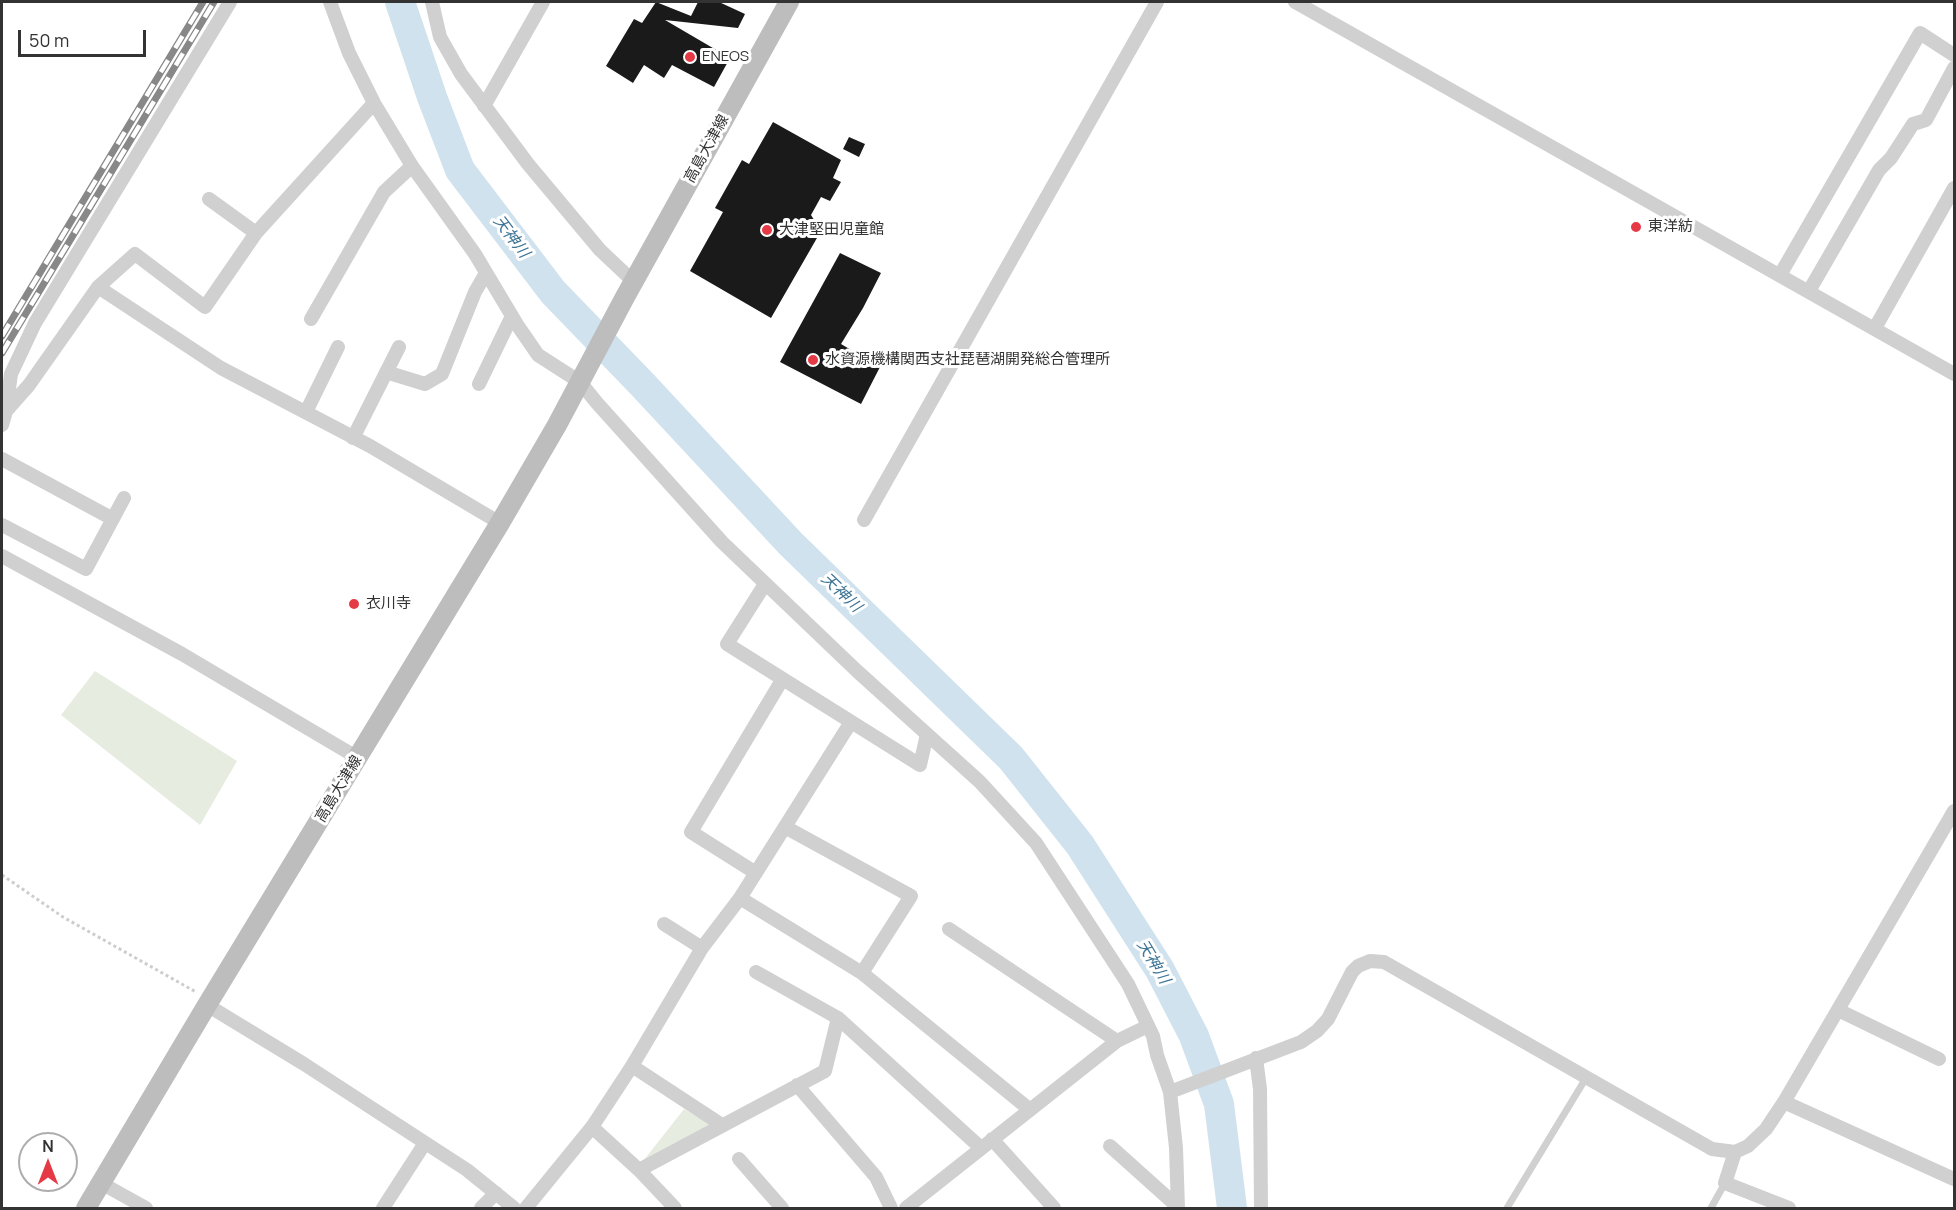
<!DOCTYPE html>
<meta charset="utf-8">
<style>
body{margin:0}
#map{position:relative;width:1956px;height:1210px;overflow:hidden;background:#fff;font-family:Manrope,sans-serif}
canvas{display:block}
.frame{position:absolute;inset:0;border:3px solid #333;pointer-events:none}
.north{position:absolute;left:18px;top:1132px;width:60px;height:60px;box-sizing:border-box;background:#fff;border:2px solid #adadad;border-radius:50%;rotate:0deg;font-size:16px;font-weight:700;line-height:24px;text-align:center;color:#333}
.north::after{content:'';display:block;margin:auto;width:21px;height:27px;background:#e63946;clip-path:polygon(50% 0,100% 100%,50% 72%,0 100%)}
.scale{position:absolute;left:18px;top:30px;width:128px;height:27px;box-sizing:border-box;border:3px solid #333;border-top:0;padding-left:8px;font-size:18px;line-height:21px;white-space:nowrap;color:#333;-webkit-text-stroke:4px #fff;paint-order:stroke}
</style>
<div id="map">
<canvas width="1956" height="1210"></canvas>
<div class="frame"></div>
<div class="north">N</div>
<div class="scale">50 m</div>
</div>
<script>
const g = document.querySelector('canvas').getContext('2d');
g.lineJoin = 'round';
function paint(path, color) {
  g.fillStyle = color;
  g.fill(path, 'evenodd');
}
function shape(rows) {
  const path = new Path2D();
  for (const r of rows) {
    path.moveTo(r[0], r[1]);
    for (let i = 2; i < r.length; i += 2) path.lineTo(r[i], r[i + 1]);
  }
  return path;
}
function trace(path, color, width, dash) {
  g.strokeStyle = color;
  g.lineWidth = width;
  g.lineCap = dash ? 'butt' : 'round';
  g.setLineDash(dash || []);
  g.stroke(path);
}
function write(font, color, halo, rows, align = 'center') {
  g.font = font + ' Manrope,"Noto Sans JP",sans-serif';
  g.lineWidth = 6;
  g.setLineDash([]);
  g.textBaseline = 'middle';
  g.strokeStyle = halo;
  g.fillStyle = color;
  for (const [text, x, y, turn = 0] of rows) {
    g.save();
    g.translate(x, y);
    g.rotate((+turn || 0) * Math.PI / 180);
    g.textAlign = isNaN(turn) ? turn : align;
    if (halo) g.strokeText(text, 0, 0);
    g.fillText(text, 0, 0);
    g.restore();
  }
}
const green = shape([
 [95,671,237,761,200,825,61,715],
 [684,1109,711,1125,640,1165]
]);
const river = shape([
 [400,2,432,97,460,170,553,292,642,384,791,544,1011,758,1080,845,1160,970,1194,1036,1219,1104,1232,1208]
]);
const building = shape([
 [656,2,691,16,698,2,719,2,745,14,738,28,665,20,730,58,714,87,672,65,664,78,644,65,633,83,606,66,634,19,642,23],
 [773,122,841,160,833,178,841,182,830,201,821,197,811,215,821,231,771,318,690,271,723,212,715,208,742,160,749,164],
 [849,137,865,144,859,157,843,149],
 [840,253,881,273,863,308,841,344,880,367,861,404,780,362]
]);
const path = shape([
 [2,875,63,917,196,992]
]);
const service = shape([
 [1507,1208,1586,1078],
 [1711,1208,1725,1183]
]);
const minor = shape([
 [330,2,349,53,374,103,412,166,475,254,518,326,538,355,580,382,597,403,722,542,857,671,980,782,1036,843,1128,984,1153,1036,1157,1055,1170,1092,1176,1148,1178,1208],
 [432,2,440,37,461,74,528,164,600,250,634,282],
 [1295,2,1954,374],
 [484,106,543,2],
 [209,199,256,233],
 [1780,275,1920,33,1954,55],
 [98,287,221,368,370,446,500,523],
 [1809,291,1879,170,1891,158,1913,124,1926,120,1954,68],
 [311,319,384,192,412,166],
 [1875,328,1954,188],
 [386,372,425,384,442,374,475,292,486,273],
 [479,384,512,316],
 [6,411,29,385,98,287,135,254,205,307,256,233,374,103],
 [306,412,338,347],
 [2,425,6,411,11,374,35,323,230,2],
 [353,438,399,347],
 [2,459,113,519],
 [864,520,1157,2],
 [2,525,86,569,124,498],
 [2,556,182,654,358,758],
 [765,584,727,644,920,765,927,734],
 [785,827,911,896,862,973],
 [756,873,691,832,782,680],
 [740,898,862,973,1029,1109],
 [664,924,702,948],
 [949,929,1117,1041],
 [756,972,838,1018],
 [207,1005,304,1064,467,1170,514,1208],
 [1838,1010,1939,1059],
 [1256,1058,1260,1089,1261,1208],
 [632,1066,722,1125],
 [797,1085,876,1177,891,1208],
 [1170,1092,1301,1042,1317,1031,1328,1019,1352,972,1358,966,1370,961,1384,962,1712,1149,1735,1152,1725,1183,1789,1208],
 [1784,1102,1954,1179],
 [592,1127,639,1170,675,1208],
 [992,1139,1054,1208],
 [1110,1146,1178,1207],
 [1735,1152,1748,1146,1766,1129,1784,1102,1954,811],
 [739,1159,782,1208],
 [639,1170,825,1071,838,1018,981,1148],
 [101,1183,146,1208],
 [383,1208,425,1143],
 [481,1208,496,1193],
 [526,1208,592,1127,632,1066,702,948,740,898,851,722],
 [906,1208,1117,1041,1148,1026]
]);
const secondary = shape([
 [86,1208,207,1005,500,523,557,425,625,297,789,2]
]);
const rail = shape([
 [2,336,203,2],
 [2,353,214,2]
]);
const markers = [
 [690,57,6,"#e63946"],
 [1636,227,6,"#e63946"],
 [767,230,6,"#e63946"],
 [813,360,6,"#e63946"],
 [354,604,6,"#e63946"]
];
const poiNames = [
 ["ENEOS",702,57],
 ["東洋紡",1648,227],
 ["大津堅田児童館",779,230],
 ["水資源機構関西支社琵琶湖開発総合管理所",825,360],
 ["衣川寺",366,604]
];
const streetNames = [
 ["高島大津線",707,149,-61],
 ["高島大津線",339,789,-59]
];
const waterNames = [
 ["天神川",511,237,53],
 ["天神川",841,593,44],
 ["天神川",1153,962,59]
];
paint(green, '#e6ecdf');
trace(river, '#cfe2ee', 30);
paint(building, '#1a1a1a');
trace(path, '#cdcdcd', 3, [3, 3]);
trace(service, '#d0d0d0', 7);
trace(minor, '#d0d0d0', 14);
trace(secondary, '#bdbdbd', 20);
trace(rail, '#888', 7);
trace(rail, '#fff', 4.5, [14]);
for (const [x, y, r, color] of markers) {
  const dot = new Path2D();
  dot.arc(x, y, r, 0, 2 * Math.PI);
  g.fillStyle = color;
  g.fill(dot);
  trace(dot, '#fff', 2);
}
write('15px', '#333', '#fff', poiNames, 'left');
write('15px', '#333', '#fff', streetNames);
write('italic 16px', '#3f7597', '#fff', waterNames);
</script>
